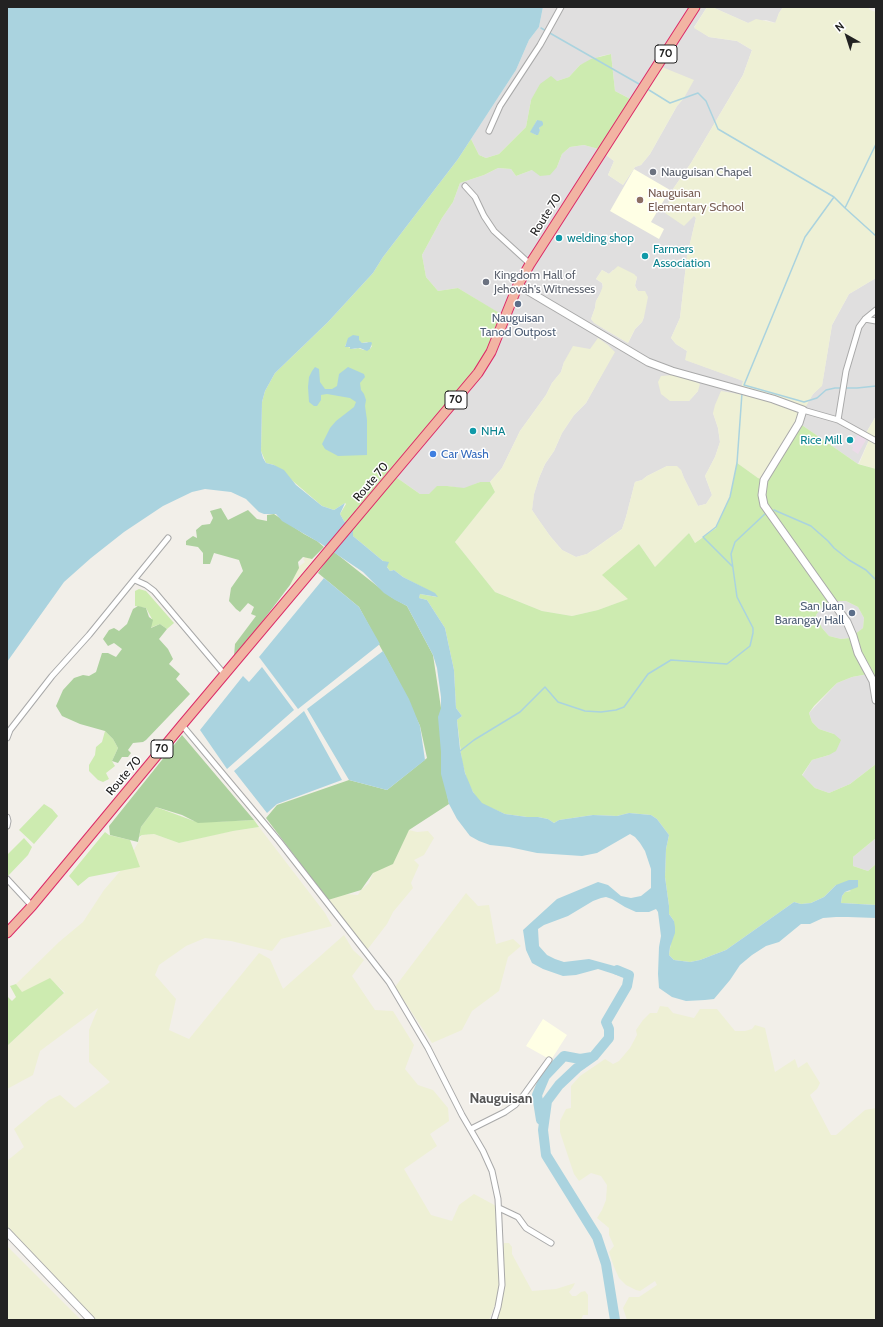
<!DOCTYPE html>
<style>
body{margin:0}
#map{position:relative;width:883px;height:1327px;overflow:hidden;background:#f2efe9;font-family:Cabin,sans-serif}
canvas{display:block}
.frame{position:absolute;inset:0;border:8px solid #222;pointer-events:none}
.north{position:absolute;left:827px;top:16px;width:40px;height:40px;-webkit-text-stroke:3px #fff;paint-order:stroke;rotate:321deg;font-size:11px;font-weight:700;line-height:16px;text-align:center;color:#222}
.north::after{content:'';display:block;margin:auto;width:14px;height:18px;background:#222;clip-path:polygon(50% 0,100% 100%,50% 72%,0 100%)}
</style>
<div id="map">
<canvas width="883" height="1327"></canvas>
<div class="frame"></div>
<div class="north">N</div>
</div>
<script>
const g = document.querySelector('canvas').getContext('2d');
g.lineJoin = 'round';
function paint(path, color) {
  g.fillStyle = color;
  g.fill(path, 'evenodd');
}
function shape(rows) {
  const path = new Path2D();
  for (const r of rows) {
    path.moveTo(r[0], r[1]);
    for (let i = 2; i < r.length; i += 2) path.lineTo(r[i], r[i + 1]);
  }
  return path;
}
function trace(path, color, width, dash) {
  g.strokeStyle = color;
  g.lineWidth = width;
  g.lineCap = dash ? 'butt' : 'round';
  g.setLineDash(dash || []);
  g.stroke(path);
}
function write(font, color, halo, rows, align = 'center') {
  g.font = font + ' Cabin,sans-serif';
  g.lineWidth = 3;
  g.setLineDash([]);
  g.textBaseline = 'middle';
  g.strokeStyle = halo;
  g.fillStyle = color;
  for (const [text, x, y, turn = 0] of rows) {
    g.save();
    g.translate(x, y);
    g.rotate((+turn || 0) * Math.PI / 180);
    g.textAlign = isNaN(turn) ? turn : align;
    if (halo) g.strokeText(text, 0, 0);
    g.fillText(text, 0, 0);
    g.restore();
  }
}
const residential = shape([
 [543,7,707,7,694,27,709,37,737,41,752,50,743,75,691,163,673,189,696,218,687,256,680,318,671,338,676,344,687,351,686,360,744,381,739,394,713,413,718,428,720,442,715,457,705,476,712,495,706,504,698,506,684,478,681,470,667,466,647,476,642,480,635,482,626,517,622,529,587,554,576,557,562,550,550,536,537,518,532,510,534,494,539,478,545,464,554,451,562,433,574,415,586,403,614,352,590,349,564,362,561,372,552,383,546,395,520,431,502,468,490,482,480,482,464,489,448,486,429,494,420,494,393,475,505,317,458,288,438,291,426,277,422,255,442,218,453,202,460,183,484,175,498,168,511,169,516,176,532,170,557,167,562,154,570,147,584,145,602,150,634,101,615,91,611,54,601,56,580,65,569,77,557,81,531,100,526,127,499,154,486,158,479,155,471,139,516,70,529,40,539,27],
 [684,98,677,106,650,154,641,165,635,167,623,185,608,175,614,161,606,155],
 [602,270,609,274,613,270,637,277,635,286,638,291,642,292,644,317,642,322,635,329,628,343,604,329,591,319,595,308,596,301,603,289,602,283,596,279],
 [698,391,689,401,670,401],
 [712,7,783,7,779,13,776,23,766,20,748,23],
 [876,278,876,416,866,433,869,440,858,464,799,423,803,410,813,394,822,385,832,325,849,294],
 [834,601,846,601,858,607,864,618,863,628,851,638,841,639,829,636,822,628,816,615,823,606],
 [868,674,876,681,876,764,850,784,829,793,815,788,802,776,812,760,829,755,834,734,819,729,812,722,809,713,837,683,852,677],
 [876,838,876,864,868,871,853,866,853,857]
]);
const industrial = shape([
 [858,433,867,438,858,454,852,450,853,447,851,446]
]);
const education = shape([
 [634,169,670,190,651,222,664,229,659,239,610,211],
 [543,1019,567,1035,551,1060,526,1046]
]);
const farmland = shape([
 [707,7,712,7,748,23,756,19,775,23,779,13,783,7,868,7,870,10,876,12,876,278,849,294,832,325,822,386,813,394,764,480,758,478,738,464,730,497,716,527,695,543,689,533,655,567,639,544,629,599,598,610,572,616,542,611,495,592,455,542,495,492,490,482,502,468,520,431,546,395,552,383,561,372,564,362,573,346,590,349,598,338,608,345,615,352,586,403,574,415,562,433,554,451,545,464,539,478,534,494,532,510,550,536,562,550,576,557,587,554,622,529,626,517,635,482,642,480,647,476,667,466,677,466,681,470,684,478,698,506,706,504,712,495,705,476,715,457,720,442,718,428,713,413,715,405,721,391,739,394,743,381,685,360,687,351,676,344,671,338,680,318,687,256,696,218,694,216,684,226,665,213,673,189,691,163,743,75,752,50,737,41,709,37,694,28],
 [662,67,694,80,684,98,677,106,650,154,641,165,635,167,623,185,608,175,614,161,606,155],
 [618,266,634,274,637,277,635,285,636,288,638,291,645,291,648,297,644,317,642,322,635,329,628,343,594,323,591,319,595,308,596,301,599,296,603,286,602,283,596,279,602,270,609,274],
 [673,375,687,378,700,384,698,391,689,401,670,401,661,394,658,382,661,376],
 [876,416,876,469,859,464,869,440,866,433],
 [306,557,313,560,292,586,290,585,298,567,305,562,303,559],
 [259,827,325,913,332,926,281,939,272,951,231,941,205,938,186,946,159,965,155,975,176,999,169,1030,189,1039,259,953,270,959,283,989,344,935,353,950,364,960,352,976,375,1010,393,1011,414,1045,405,1069,418,1085,433,1090,448,1108,449,1121,430,1134,437,1146,404,1169,431,1215,452,1221,459,1205,474,1194,498,1207,501,1290,489,1320,96,1320,7,1226,7,1161,24,1147,14,1129,49,1100,60,1095,75,1108,110,1082,89,1062,89,1030,98,1008,40,1051,33,1075,7,1089,7,1046,65,992,50,980,21,993,16,984,59,942,83,922,104,890,127,863,142,835,154,834,179,843,226,832],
 [409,830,417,832,428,831,434,838,424,855,414,860,419,865,411,883,413,888,393,912,387,924,367,950,328,900,344,894,358,895,361,890,369,883,373,873,393,858],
 [466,893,478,906,489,905,496,944,513,939,521,946,508,957,499,991,472,1011,462,1030,432,1043,395,987],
 [660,1006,668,1007,673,1013,694,1018,700,1009,717,1009,735,1031,745,1031,752,1029,755,1025,765,1028,775,1072,795,1059,798,1068,807,1062,820,1083,817,1089,810,1095,831,1135,836,1135,865,1110,876,1108,876,1320,627,1320,623,1308,629,1297,639,1297,657,1285,655,1281,640,1291,636,1290,626,1285,619,1278,614,1267,609,1252,614,1246,609,1235,609,1228,597,1218,602,1210,606,1200,607,1185,601,1176,591,1173,579,1181,574,1174,560,1132,560,1121,566,1109,571,1108,571,1086,580,1076,605,1059,613,1064,619,1061,630,1048,637,1035,636,1030,643,1020,650,1013,657,1013],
 [504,1243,509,1243,512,1247,512,1254,532,1291,556,1289,575,1283,573,1287,569,1292,572,1296,576,1296,581,1292,585,1291,588,1295,588,1315,583,1315,581,1320,495,1320,504,1283,503,1246],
 [7,1246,81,1320,7,1320]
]);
const grass = shape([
 [611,54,615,91,634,101,602,150,584,145,570,147,562,154,557,167,550,175,540,176,532,170,516,176,511,169,498,168,484,175,460,183,453,202,442,218,422,255,426,277,438,291,458,288,506,317,491,352,393,475,420,494,429,494,437,486,447,486,464,488,480,482,490,482,495,492,455,542,495,592,542,611,572,616,598,610,628,599,602,575,639,544,655,567,689,533,695,543,716,528,730,497,737,463,758,478,764,480,799,423,858,464,876,469,876,681,868,674,852,677,837,683,814,706,809,713,812,722,819,729,834,734,841,740,836,751,829,755,812,760,802,775,815,788,829,793,850,784,876,764,876,838,853,857,853,866,868,871,876,864,876,905,841,903,842,896,845,892,851,891,836,885,824,897,811,903,801,904,794,902,726,950,700,960,690,962,674,960,669,955,674,921,669,914,669,906,665,877,666,849,669,835,657,819,651,815,629,813,617,816,593,815,559,820,554,823,548,819,538,817,527,817,505,814,482,804,477,799,468,783,462,762,457,720,462,716,456,708,454,670,445,628,427,600,419,598,420,594,437,597,424,588,403,577,394,570,390,571,383,561,353,536,353,530,344,521,340,514,346,504,345,503,334,510,322,506,274,465,266,463,261,451,262,402,265,391,275,373,328,322,373,273,383,257,458,159,471,139,479,155,486,158,499,154,526,127,531,100,540,84,551,76,557,81,569,77,580,65,591,59],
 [537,120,542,125,539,128,540,130,536,135,531,132],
 [350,337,362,343,367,342,372,346,370,349,364,350,358,348,354,349,345,346],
 [834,601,846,601,858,607,864,618,863,628,850,638,841,639,829,636,822,628,816,615,823,606],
 [139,589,146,591,174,623,167,629,160,624,150,628,152,619,146,608,135,606,135,591],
 [105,731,113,739,118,748,112,761,115,766,106,773,109,779,103,782,98,780,89,771,89,765,95,755,96,747,102,742],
 [44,804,52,809,58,816,34,844,19,830],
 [156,807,194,821,209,822,254,820,259,827,233,831,179,843,154,834,142,835,139,837,141,827],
 [105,832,109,835,130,840,140,867,89,877,78,886,69,876],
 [24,838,32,847,28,855,7,877,7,855],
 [50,978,64,993,7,1046,7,996,12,1001,16,997,10,986,16,984,22,992]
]);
const forest = shape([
 [221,508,228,520,248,510,257,519,267,521,267,515,274,514,304,534,317,541,324,547,312,559,303,557,298,562,299,568,290,585,258,627,256,633,234,656,235,644,256,616,251,614,254,607,248,603,240,612,236,609,229,601,231,588,243,571,239,560,214,553,210,564,203,564,203,553,198,547,186,545,186,541,193,536,197,538,196,530,202,525,210,524,213,518,210,511],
 [333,551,391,597,407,606,433,655,441,708,441,763,449,804,409,830,393,864,373,873,361,890,328,900,266,818,277,805,349,780,387,790,427,758,420,726,397,678,359,607,318,573],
 [138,606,146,608,149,617,153,620,151,628,160,624,167,629,159,639,168,649,173,659,169,664,180,674,176,679,190,694,146,740,143,742,133,743,128,750,131,753,128,757,122,757,118,763,112,761,118,748,113,739,105,731,80,724,62,716,56,706,63,690,74,678,83,675,89,676,96,672,102,653,108,653,116,657,122,649,114,643,108,646,103,639,109,630,114,628,119,631,127,624,133,609],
 [182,735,254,820,198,823,182,815,156,807,141,827,138,842,110,835,109,826]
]);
const water = shape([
 [7,7,543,7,539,27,529,40,516,70,458,159,383,257,373,273,328,322,275,373,265,391,262,402,261,451,263,458,266,463,274,465,284,470,296,485,322,506,334,510,345,503,340,514,344,521,353,530,353,536,383,561,389,562,387,567,390,571,394,570,403,577,435,593,438,597,420,594,419,598,427,600,445,628,454,670,456,708,462,716,457,720,460,749,465,773,473,792,482,803,505,814,527,817,538,817,548,819,554,823,559,820,593,815,617,816,629,813,651,815,657,819,669,835,666,849,665,877,669,906,669,914,674,921,675,927,675,933,670,947,669,955,674,960,690,962,700,960,726,950,794,902,801,904,811,903,824,897,836,885,849,880,858,880,858,887,845,892,842,896,841,903,876,905,876,918,848,917,836,917,823,918,810,924,801,924,779,942,766,946,752,955,740,965,730,980,714,999,705,1000,686,1001,672,997,659,988,658,974,659,947,661,936,658,912,656,909,649,912,636,912,625,907,612,899,606,897,601,898,593,901,568,916,544,925,538,929,539,946,547,955,555,959,564,962,589,959,618,967,625,970,629,975,623,977,598,969,576,975,563,976,543,969,532,963,526,950,523,930,557,899,598,882,608,885,621,896,631,898,641,896,651,888,651,869,645,851,640,843,635,837,630,834,597,853,582,856,537,853,509,847,490,845,479,841,470,836,457,819,449,804,441,774,441,752,438,717,441,708,441,697,437,668,433,655,407,606,395,600,384,593,363,572,320,543,282,521,276,514,264,514,259,512,246,499,231,492,205,489,192,492,163,506,124,532,91,558,64,582,7,662],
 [537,120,542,121,543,123,543,125,539,128,540,130,538,135,536,135,530,132],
 [353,335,359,336,359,340,362,343,371,342,372,343,370,349,367,351,360,348,350,349,350,347,345,347,348,338],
 [315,367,319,369,320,382,325,389,332,389,337,386,339,374,348,367,364,374,365,377,360,383,361,390,364,394,366,400,365,406,367,420,367,455,338,456,325,449,322,444,330,428,336,421,354,407,356,402,350,398,327,394,321,395,321,400,317,406,314,406,309,402,308,387,309,377,312,371],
 [324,578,359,607,380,644,298,709,259,657],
 [383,651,409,699,420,726,425,760,387,790,349,780,307,709],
 [262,667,294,710,227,769,200,730,243,676,249,682],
 [304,711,342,780,277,804,267,813,234,771]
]);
const stream = shape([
 [541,28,639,84],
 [649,90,670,103,698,93,706,101,718,129,834,197,845,208],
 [876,144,845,208,876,236],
 [834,197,805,237,744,385,804,402,817,398,826,390,835,388,857,388,876,386],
 [774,510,811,526,828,541,834,548,849,560,866,570,876,580],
 [733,567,703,537,716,527,730,497,737,463,742,393],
 [460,751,474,740,520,712,545,687,558,702,585,711,601,712,616,710,624,707,648,674,671,660,727,664,750,646,753,633,753,628,737,597,731,554,735,542,767,512]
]);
const river = shape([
 [541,1120,537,1095,545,1076,564,1056,580,1059,592,1057],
 [615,1320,606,1264,597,1237,546,1155,543,1130,547,1101,559,1085,577,1068,594,1056,609,1038,609,1029,606,1022,627,986,629,975,617,970]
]);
const minor = shape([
 [489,131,500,106,540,45,561,7],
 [465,186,475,197,484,216,494,231,530,264],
 [865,319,876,321],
 [803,410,838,420,876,441],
 [838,420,846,371,859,327,865,319,876,310],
 [135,580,146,585,154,591,225,675],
 [182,725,279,841,389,982,428,1048,462,1115,483,1151,492,1171,498,1199,502,1285,498,1307,494,1320],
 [7,738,10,730,52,676,89,635,168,538],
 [7,817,8,821,7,826],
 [7,879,32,906],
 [471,1129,505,1112,515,1105,523,1096,549,1060],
 [499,1208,518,1217,526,1228,551,1243]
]);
const tertiary = shape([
 [518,285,648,362,672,371,773,399,803,410,799,423,764,480,762,495,764,505,847,622,853,636,858,653,873,681,876,700],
 [7,1232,91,1320]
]);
const trunk = shape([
 [7,933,32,906,182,725,478,373,491,352,518,285,530,264,695,7]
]);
const markers = [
 [653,172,4,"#6b7280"],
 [640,200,4,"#8d6e63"],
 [559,238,4,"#0f9aa8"],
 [645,256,4,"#0f9aa8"],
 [486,282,4,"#6b7280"],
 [518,304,4,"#5c6f8a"],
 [473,431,4,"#0f9aa8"],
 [850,440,4,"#0f9aa8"],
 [433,454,4,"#3f7fe0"],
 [852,613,4,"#5c6f8a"]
];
const shields = [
 [666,54,22],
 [456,400,22],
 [162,749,22]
];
const shieldNames = [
 ["70",666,54],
 ["70",456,400],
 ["70",162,749]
];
const worshipNames = [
 ["Nauguisan Chapel",661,172],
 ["Kingdom Hall of",494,275],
 ["Jehovah's Witnesses",494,289]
];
const educationNames = [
 ["Nauguisan",648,193],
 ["Elementary School",648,207]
];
const streetNames = [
 ["Route 70",546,215,-58],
 ["Route 70",371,482,-50],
 ["Route 70",124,776,-50]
];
const cultureNames = [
 ["welding shop",567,238],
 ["Farmers",653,249],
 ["Association",653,263],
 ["NHA",481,431],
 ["Rice Mill",842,440,"right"]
];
const serviceNames = [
 ["Nauguisan",518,318],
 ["Tanod Outpost",518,332],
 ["San Juan",844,606,"right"],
 ["Barangay Hall",844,620,"right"]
];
const shopNames = [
 ["Car Wash",441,454]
];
const quarterNames = [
 ["Nauguisan",501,1099]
];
paint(residential, '#e0dfdf');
paint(industrial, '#ebdbe8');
paint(education, '#ffffe5');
paint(farmland, '#eef0d5');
paint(grass, '#cdebb0');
paint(forest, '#add19e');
paint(water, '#aad3df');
trace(stream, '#aad3df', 1.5);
trace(river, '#aad3df', 10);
trace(minor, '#a9a9a9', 7);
trace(tertiary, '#a9a9a9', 9);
trace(trunk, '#dc2a67', 11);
trace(minor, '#fff', 5);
trace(tertiary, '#fff', 7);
trace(trunk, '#f2b4a3', 9);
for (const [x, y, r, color] of markers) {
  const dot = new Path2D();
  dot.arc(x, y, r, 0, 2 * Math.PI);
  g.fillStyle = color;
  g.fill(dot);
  trace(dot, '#fff', 1.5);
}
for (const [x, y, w] of shields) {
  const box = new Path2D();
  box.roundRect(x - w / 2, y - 9, w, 18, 3);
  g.fillStyle = '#fff';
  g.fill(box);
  trace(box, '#222', 1);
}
write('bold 11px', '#222', null, shieldNames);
write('12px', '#5b616d', '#fff', worshipNames, 'left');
write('12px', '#785e54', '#fff', educationNames, 'left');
write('12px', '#222', '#fff', streetNames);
write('12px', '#0d838f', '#fff', cultureNames, 'left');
write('12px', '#4e5e75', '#fff', serviceNames);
write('12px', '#366cbe', '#fff', shopNames, 'left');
write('bold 14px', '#555', '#fff', quarterNames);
</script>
